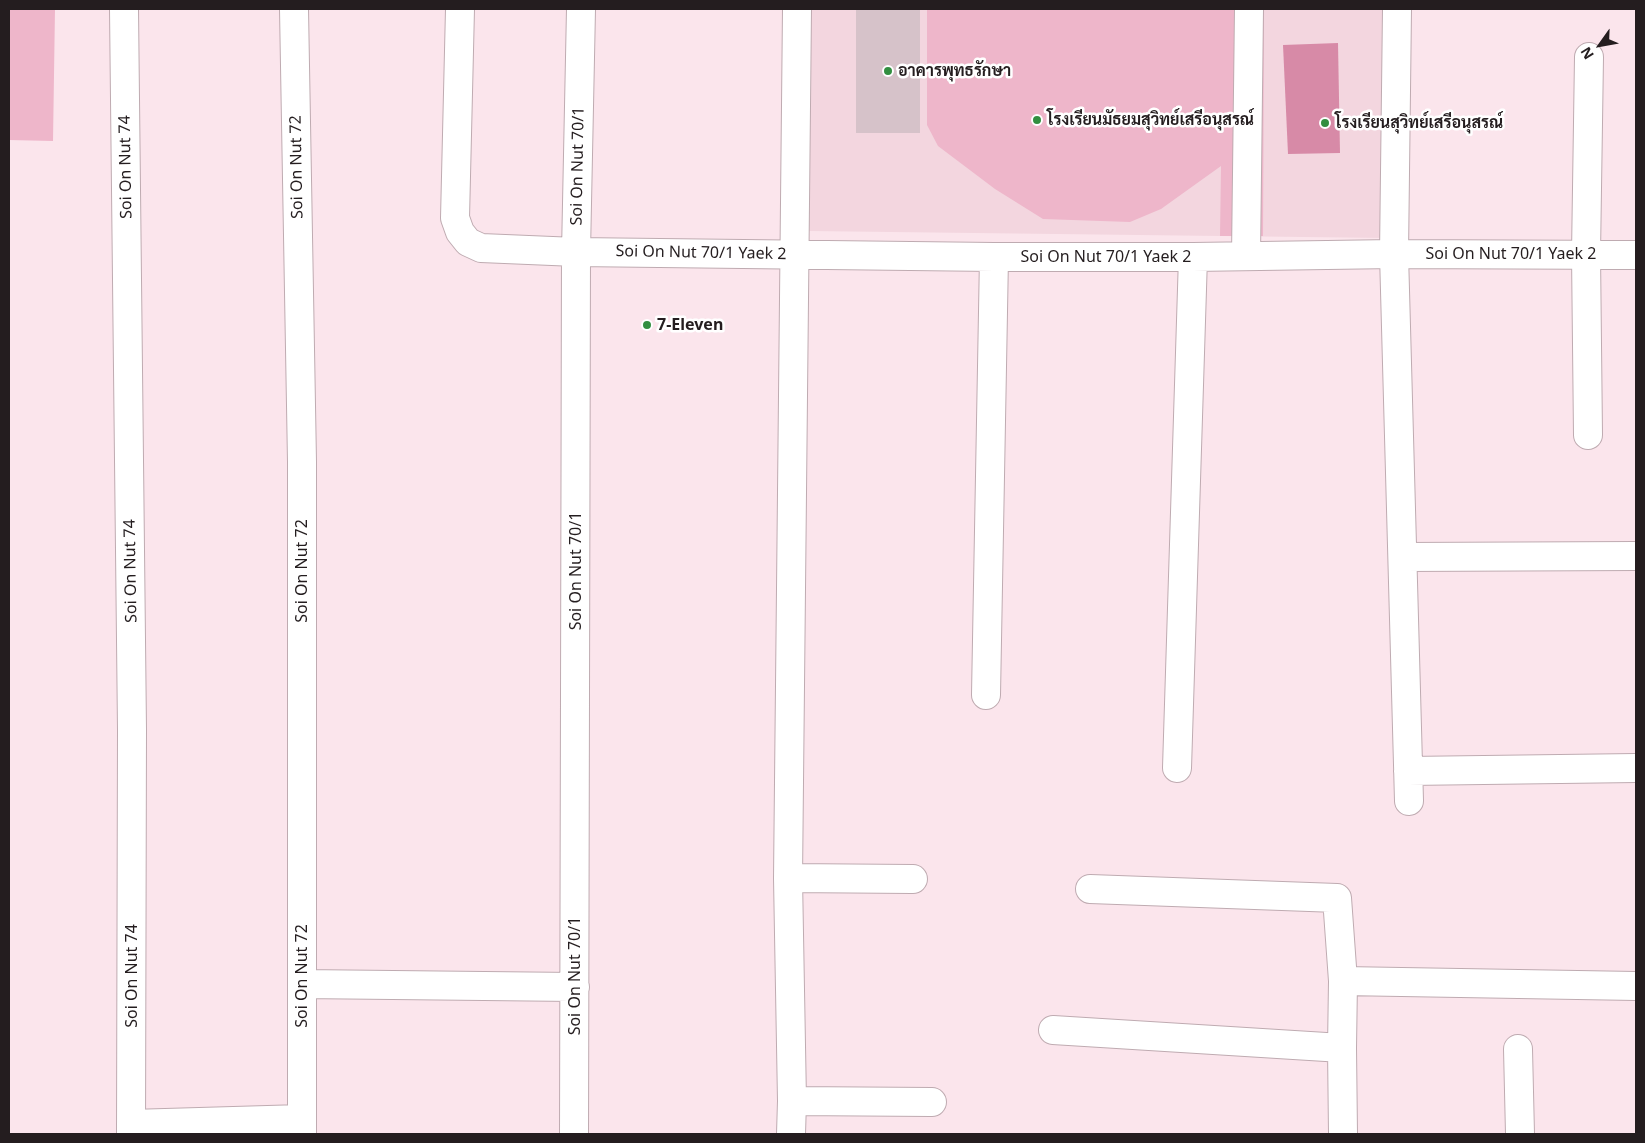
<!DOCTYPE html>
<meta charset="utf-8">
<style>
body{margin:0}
#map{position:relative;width:1645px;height:1143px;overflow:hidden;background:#fbe5ec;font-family:"Noto Sans",sans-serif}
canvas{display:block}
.frame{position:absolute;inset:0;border:10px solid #241d1f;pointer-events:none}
.north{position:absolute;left:1575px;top:20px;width:50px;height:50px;-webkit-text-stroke:4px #fff;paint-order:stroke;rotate:238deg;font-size:14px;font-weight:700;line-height:20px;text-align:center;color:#241d1f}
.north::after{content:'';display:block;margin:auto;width:18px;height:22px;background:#241d1f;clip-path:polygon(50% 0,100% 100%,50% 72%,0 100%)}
</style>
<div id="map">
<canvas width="1645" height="1143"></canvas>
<div class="frame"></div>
<div class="north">N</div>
</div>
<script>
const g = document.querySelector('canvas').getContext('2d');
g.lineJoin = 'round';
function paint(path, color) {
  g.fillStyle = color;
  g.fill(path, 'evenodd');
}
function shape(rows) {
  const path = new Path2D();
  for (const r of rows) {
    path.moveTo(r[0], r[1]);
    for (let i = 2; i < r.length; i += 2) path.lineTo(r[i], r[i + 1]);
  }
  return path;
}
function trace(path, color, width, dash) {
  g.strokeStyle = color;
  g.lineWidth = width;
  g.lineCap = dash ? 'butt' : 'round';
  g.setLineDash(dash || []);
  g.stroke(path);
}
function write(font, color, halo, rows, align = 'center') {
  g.font = font + ' "Noto Sans",Sarabun,sans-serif';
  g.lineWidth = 5;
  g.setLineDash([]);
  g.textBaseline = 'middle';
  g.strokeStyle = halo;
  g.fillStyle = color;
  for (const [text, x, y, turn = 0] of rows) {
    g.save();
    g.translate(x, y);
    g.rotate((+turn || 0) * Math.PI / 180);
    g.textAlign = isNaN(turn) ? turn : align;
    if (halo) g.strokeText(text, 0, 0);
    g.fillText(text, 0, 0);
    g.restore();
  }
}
const built = shape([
 [810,9,1388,9,1386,238,809,231]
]);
const green = shape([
 [9,9,55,9,53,141,9,140],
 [927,9,1264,9,1263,236,1220,236,1221,166,1161,209,1130,222,1043,219,995,189,938,146,927,125]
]);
const water = shape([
 [1338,43,1340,153,1288,154,1283,45]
]);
const building = shape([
 [856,9,920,9,920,133,856,133]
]);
const minor = shape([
 [124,9,132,730,131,1134],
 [294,9,302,462,302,1134],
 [460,9,455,218,460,232,468,242,481,248,576,252,994,257,1193,257,1394,254,1636,255],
 [797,9,788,878,792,1101,932,1102],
 [1397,9,1394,254,1409,801],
 [1246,256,1249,9],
 [1588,435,1586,254,1589,57],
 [1403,557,1636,556],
 [986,695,994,257],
 [1177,768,1193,257],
 [1408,771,1636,768],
 [788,878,913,879],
 [1343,981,1636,986],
 [302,984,575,987],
 [1053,1030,1342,1048,1343,981,1337,898,1090,889],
 [1342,1048,1343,1134],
 [1518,1049,1520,1134],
 [131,1124,302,1119],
 [574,1134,576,252,581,9],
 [791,1134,792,1101]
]);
const markers = [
 [888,71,5,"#328e40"],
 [1037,120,5,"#328e40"],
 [1325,123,5,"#328e40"],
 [647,325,5,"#328e40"]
];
const poiNames = [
 ["อาคารพุทธรักษา",898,71],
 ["โรงเรียนมัธยมสุวิทย์เสรีอนุสรณ์",1047,120],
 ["โรงเรียนสุวิทย์เสรีอนุสรณ์",1335,123],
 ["7-Eleven",657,325]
];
const streetNames = [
 ["Soi On Nut 70/1",578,166,-89],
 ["Soi On Nut 74",126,167,-91],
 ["Soi On Nut 72",297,167,-91],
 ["Soi On Nut 70/1 Yaek 2",701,253,1],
 ["Soi On Nut 70/1 Yaek 2",1511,254],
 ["Soi On Nut 70/1 Yaek 2",1106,257],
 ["Soi On Nut 74",131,571,-91],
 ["Soi On Nut 72",302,571,-90],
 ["Soi On Nut 70/1",576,571,-90],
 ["Soi On Nut 74",132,976,-90],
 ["Soi On Nut 72",302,976,-90],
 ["Soi On Nut 70/1",575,976,-90]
];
paint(built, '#f3d6df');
paint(green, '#eeb6ca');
paint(water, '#d78aa7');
paint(building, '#d6c2c9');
trace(minor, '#bfabb1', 30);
trace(minor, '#fff', 28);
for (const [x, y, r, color] of markers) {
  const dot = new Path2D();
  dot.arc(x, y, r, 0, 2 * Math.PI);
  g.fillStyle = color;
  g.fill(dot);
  trace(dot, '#fff', 2);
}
write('bold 16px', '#241d1f', '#fff', poiNames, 'left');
write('16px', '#241d1f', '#fff', streetNames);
</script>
